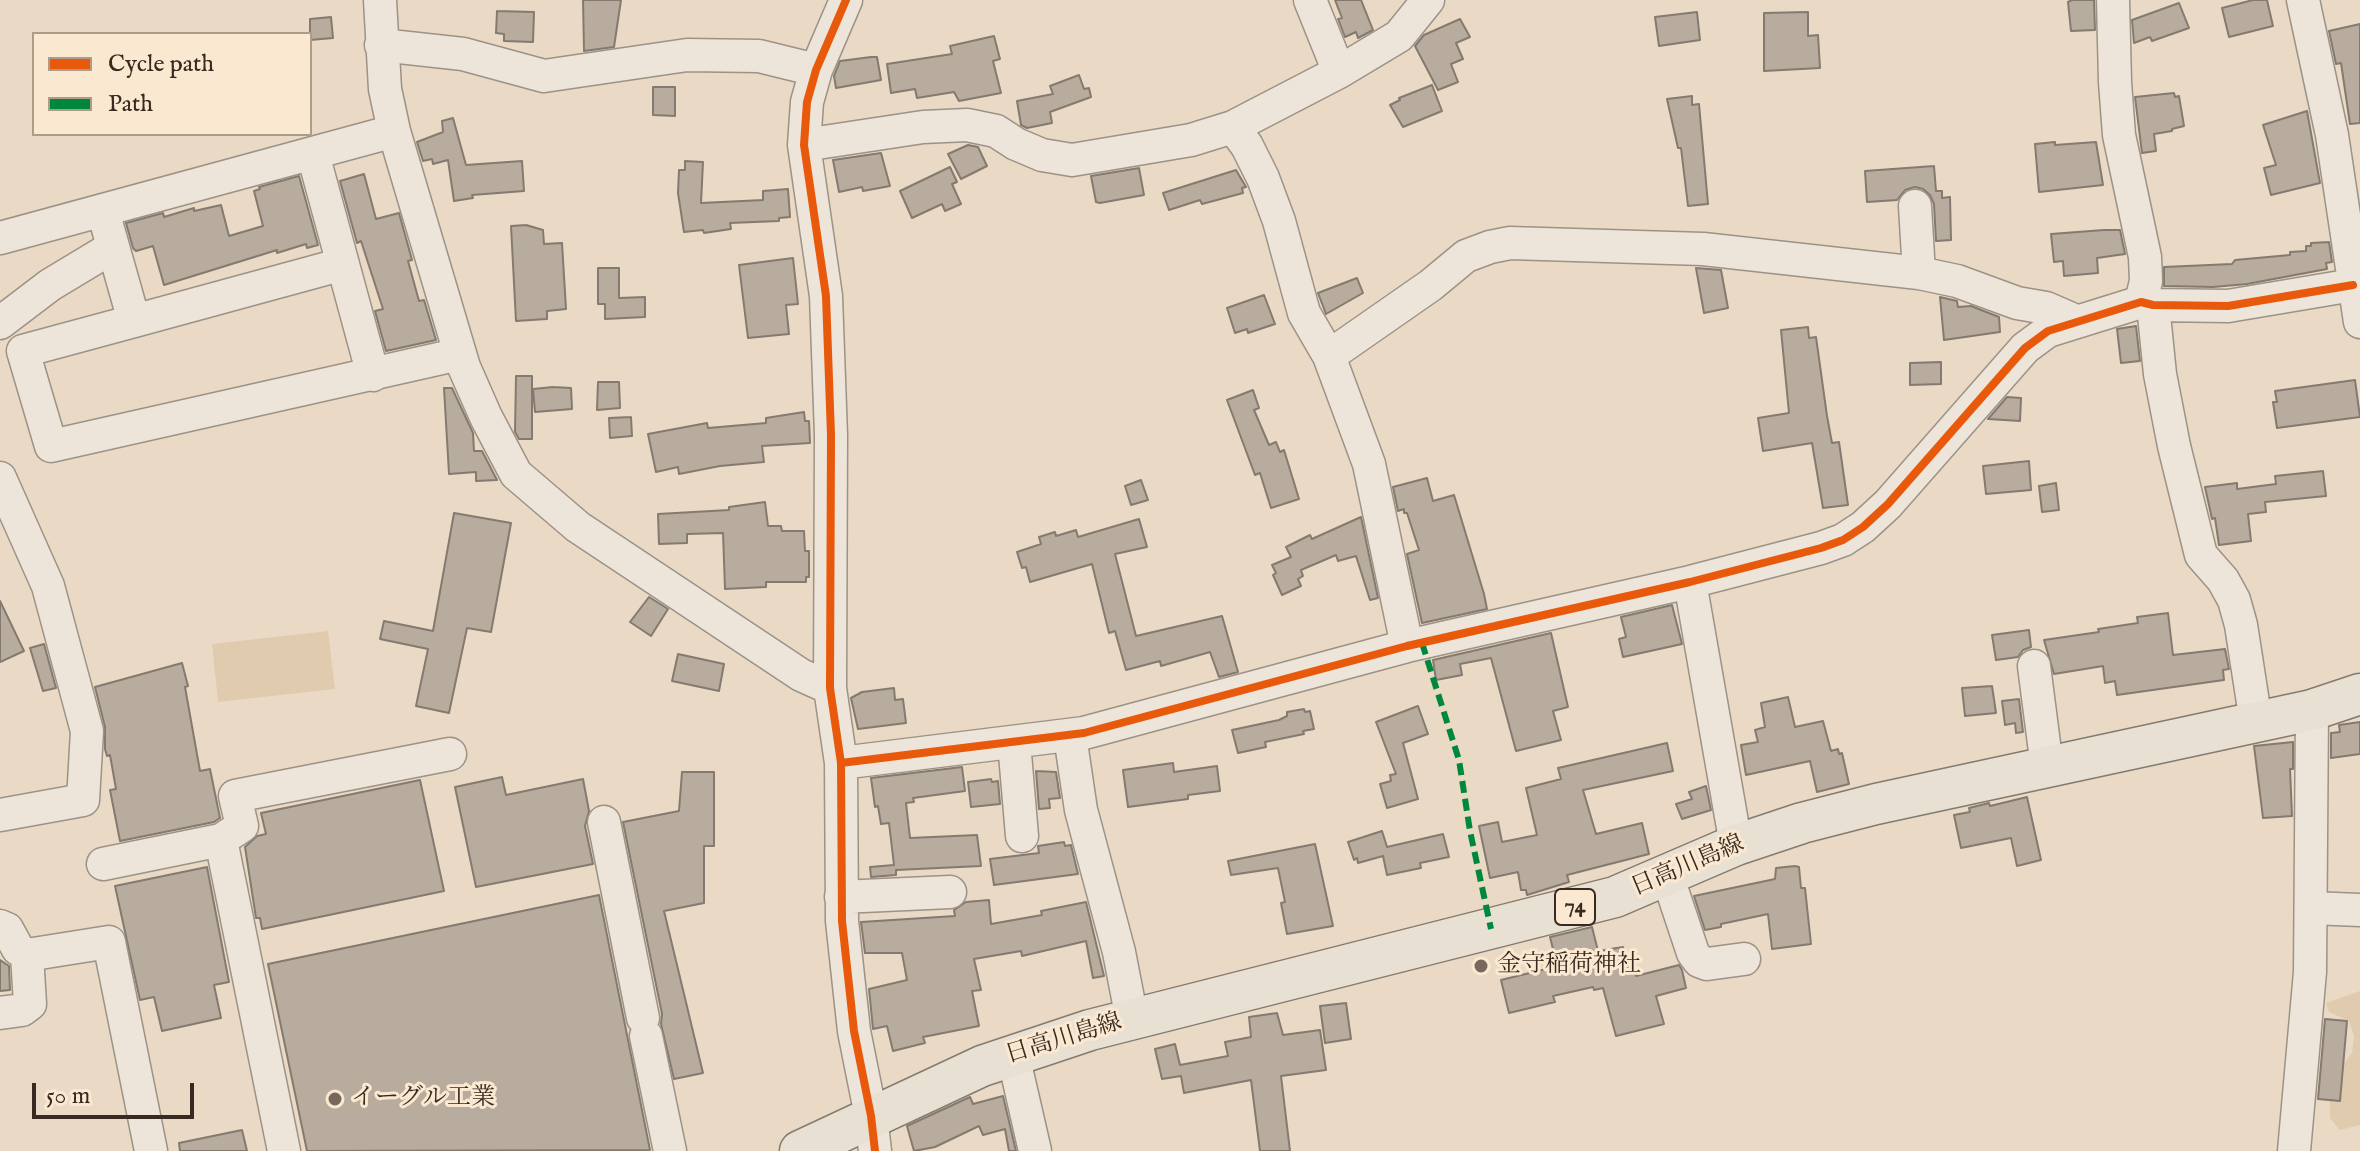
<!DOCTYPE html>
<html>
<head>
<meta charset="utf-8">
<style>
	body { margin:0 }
	#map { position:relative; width:2360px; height:1151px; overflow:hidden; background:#eadac5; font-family:"IM FELL English",serif }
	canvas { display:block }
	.legend { position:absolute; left:32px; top:32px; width:280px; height:104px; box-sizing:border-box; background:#fbe8d0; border:2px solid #ad9c8a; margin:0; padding:10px 14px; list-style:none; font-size:24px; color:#382a21 }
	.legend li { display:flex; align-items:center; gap:16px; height:40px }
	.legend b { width:40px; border:2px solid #ad9c8a }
	.scale { position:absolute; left:32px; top:1083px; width:162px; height:36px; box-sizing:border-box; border:4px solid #382a21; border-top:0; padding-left:10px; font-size:24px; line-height:28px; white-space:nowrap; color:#382a21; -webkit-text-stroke:6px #fbe8d0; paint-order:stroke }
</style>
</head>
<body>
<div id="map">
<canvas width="2360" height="1151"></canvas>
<ul class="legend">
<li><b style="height:10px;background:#e8590c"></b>Cycle path</li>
<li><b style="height:10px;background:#00873e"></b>Path</li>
</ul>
<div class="scale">50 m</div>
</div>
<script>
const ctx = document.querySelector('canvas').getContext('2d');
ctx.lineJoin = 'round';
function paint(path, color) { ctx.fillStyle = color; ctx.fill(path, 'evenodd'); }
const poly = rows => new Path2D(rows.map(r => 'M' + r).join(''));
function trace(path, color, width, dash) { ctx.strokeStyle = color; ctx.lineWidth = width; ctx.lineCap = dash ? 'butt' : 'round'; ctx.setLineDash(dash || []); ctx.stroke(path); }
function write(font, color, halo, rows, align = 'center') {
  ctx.font = font + ' "IM FELL English","Noto Serif JP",serif'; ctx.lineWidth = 6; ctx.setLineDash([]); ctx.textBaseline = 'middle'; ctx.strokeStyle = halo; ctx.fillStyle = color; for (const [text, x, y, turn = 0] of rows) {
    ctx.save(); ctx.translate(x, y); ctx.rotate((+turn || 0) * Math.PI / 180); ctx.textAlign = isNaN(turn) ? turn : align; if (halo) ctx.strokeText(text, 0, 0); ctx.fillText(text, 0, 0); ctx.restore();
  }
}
paint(poly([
	[328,631,335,689,218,702,212,644],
	[2360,991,2360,1125,2340,1130,2330,1118,2330,1101,2340,1084,2342,1066,2352,1053,2354,1036,2349,1021,2329,1012,2326,1003]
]), '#e0cbaf');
const building = poly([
	[583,0,621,0,614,47,584,51,583,0],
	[1335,0,1361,0,1373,30,1358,38,1356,32,1345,37,1338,19,1342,18,1335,0],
	[2072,0,2094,0,2095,30,2071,31,2068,2,2072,0],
	[2253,0,2267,0,2273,26,2229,37,2222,8,2253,0],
	[2179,3,2189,28,2152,41,2150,37,2134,43,2132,20,2179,3],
	[497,11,534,12,533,42,504,41,504,34,496,33,497,11],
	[1697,12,1700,40,1659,46,1655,17,1697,12],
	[1808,12,1808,36,1818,35,1820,68,1764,71,1764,13,1808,12],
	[331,17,333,38,310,40,310,19,331,17],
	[1460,19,1470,37,1456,43,1463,59,1451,64,1458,82,1438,90,1415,46,1424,35,1460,19],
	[2360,24,2360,123,2350,124,2341,63,2336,64,2329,31,2360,24],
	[994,36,1000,59,993,61,1001,93,959,101,954,92,917,98,915,89,891,93,887,64,952,54,950,46,994,36],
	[871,57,877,57,881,80,836,88,834,76,840,61,871,57],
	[1079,75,1084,89,1089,88,1091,97,1050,112,1052,123,1027,128,1021,125,1017,101,1053,94,1050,86,1079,75],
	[1432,85,1442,111,1403,127,1390,105,1400,100,1399,98,1432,85],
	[653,87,675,87,675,116,653,115,653,87],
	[2174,93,2175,97,2179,96,2184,126,2172,129,2172,131,2154,134,2156,151,2142,153,2135,97,2174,93],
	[1692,96,1692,105,1699,104,1708,204,1688,206,1681,148,1678,148,1667,99,1692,96],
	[2307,111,2320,183,2271,195,2264,168,2276,165,2263,125,2307,111],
	[453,118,466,165,522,161,524,191,472,195,473,198,454,201,448,160,433,164,432,159,423,161,417,142,443,132,442,121,453,118],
	[2055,142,2055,145,2096,142,2103,185,2039,192,2035,144,2055,142],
	[968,145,978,147,987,166,961,179,948,154,968,145],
	[881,153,890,186,863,191,862,187,839,192,833,160,881,153],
	[685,161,703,162,701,203,763,200,763,191,788,189,790,217,779,218,779,221,730,223,731,229,704,233,703,230,684,232,678,193,679,170,685,170,685,161],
	[1934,166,1936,191,1942,191,1942,198,1950,197,1951,240,1936,241,1934,204,1930,195,1923,189,1915,187,1905,190,1897,200,1867,202,1865,171,1934,166],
	[950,167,957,182,952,184,961,204,945,211,942,204,912,218,900,191,950,167],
	[1139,168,1144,195,1100,203,1096,202,1091,176,1139,168],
	[1236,170,1246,187,1242,188,1243,193,1202,204,1200,200,1169,210,1163,193,1236,170],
	[364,174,376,219,399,213,412,260,408,261,419,301,424,300,436,340,386,351,375,311,383,309,361,241,357,243,340,181,364,174],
	[299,176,318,245,307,248,306,244,277,253,277,250,164,285,153,246,136,251,133,248,126,223,163,213,164,217,194,208,194,211,221,205,229,236,263,226,254,191,260,189,259,187,299,176],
	[526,225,543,230,544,244,562,243,566,309,547,311,547,319,516,321,511,226,526,225],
	[2104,230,2120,230,2125,254,2097,258,2098,273,2064,276,2063,261,2054,262,2051,234,2104,230],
	[2329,242,2332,262,2326,263,2327,269,2247,284,2213,287,2164,286,2164,267,2232,264,2235,260,2290,255,2290,252,2306,251,2306,246,2311,246,2311,243,2329,242],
	[793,258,798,304,786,305,789,334,748,338,739,265,793,258],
	[598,268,619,268,619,298,645,297,645,317,605,319,605,304,598,304,598,268],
	[1696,268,1721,270,1728,308,1704,313,1696,268],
	[1357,278,1363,293,1326,314,1318,293,1357,278],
	[1264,295,1275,324,1248,333,1247,329,1235,333,1227,308,1264,295],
	[1940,297,1957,301,1958,307,1971,306,1999,317,2000,332,1944,340,1940,297],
	[2136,326,2140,361,2121,363,2117,329,2136,326],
	[1808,327,1809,338,1816,337,1827,416,1832,443,1839,442,1848,505,1823,508,1812,443,1763,451,1758,418,1789,413,1781,330,1808,327],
	[1941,362,1941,384,1910,385,1910,363,1941,362],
	[516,376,532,376,532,439,519,439,515,432,516,376],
	[2355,380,2360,417,2277,428,2273,402,2277,402,2275,391,2355,380],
	[598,382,619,382,620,408,597,410,598,382],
	[553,387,571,388,572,409,535,412,533,389,553,387],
	[444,388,452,388,473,433,474,451,482,451,497,480,476,481,476,472,449,474,444,388],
	[1253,390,1259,408,1254,410,1269,445,1276,442,1280,452,1284,450,1299,499,1271,508,1260,473,1255,475,1227,400,1253,390],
	[2007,397,2021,398,2020,421,1988,419,2007,397],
	[804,412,805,421,809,421,810,443,762,446,764,462,720,466,679,474,678,467,656,472,648,434,707,423,708,428,766,423,766,418,804,412],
	[631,417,632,436,610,438,609,418,631,417],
	[2029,461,2031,490,1986,494,1983,466,2029,461],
	[2323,471,2326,496,2265,502,2266,512,2248,514,2251,541,2219,545,2215,518,2212,519,2205,487,2237,483,2237,489,2276,484,2275,476,2323,471],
	[1427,478,1433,501,1454,495,1484,594,1487,609,1422,623,1407,554,1419,550,1407,513,1404,513,1404,509,1398,511,1393,487,1427,478],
	[1141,480,1148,500,1131,505,1125,486,1141,480],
	[2056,483,2059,510,2042,512,2039,486,2056,483],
	[765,502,768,526,781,526,782,531,804,531,805,551,809,551,809,577,806,577,806,582,766,582,766,587,725,589,723,533,687,534,687,543,659,544,658,514,729,510,729,507,765,502],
	[454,513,511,523,491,632,467,628,449,713,416,706,428,649,380,639,384,621,433,631,454,513],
	[1361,517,1378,598,1370,600,1356,556,1338,561,1336,555,1301,570,1303,576,1298,579,1301,586,1282,595,1273,575,1276,573,1272,565,1291,557,1286,547,1310,535,1312,539,1361,517],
	[1139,519,1147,547,1115,554,1136,636,1222,616,1238,672,1219,677,1210,652,1161,666,1160,661,1126,670,1115,631,1109,633,1092,564,1030,582,1026,567,1022,568,1017,552,1041,544,1039,537,1055,532,1056,536,1076,530,1078,537,1139,519],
	[649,597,668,609,651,636,630,622,649,597],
	[0,601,24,651,0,662,0,601],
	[1672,605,1682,644,1623,657,1619,639,1626,637,1621,617,1672,605],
	[2168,613,2173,655,2225,649,2229,669,2223,670,2224,680,2117,695,2115,681,2105,683,2103,666,2054,674,2044,640,2099,632,2098,629,2138,623,2137,617,2168,613],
	[2029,630,2031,647,2023,650,2018,657,1996,660,1992,635,2029,630],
	[1551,633,1568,707,1553,711,1561,740,1516,751,1491,658,1460,664,1462,675,1436,680,1433,660,1551,633],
	[44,644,56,688,43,691,30,648,44,644],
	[678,654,724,664,719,691,672,681,678,654],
	[182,663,188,686,185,687,200,771,210,769,220,818,214,822,120,841,110,790,116,789,110,755,107,756,105,749,105,727,95,687,182,663],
	[1992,686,1996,713,1965,716,1962,688,1992,686],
	[894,688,895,700,903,699,906,723,858,729,851,698,862,692,894,688],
	[1788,697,1795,727,1823,721,1831,751,1838,749,1839,754,1842,753,1849,784,1817,792,1810,761,1746,775,1741,745,1758,742,1755,730,1765,727,1761,703,1788,697],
	[2019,699,2023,732,2016,733,2015,723,2005,725,2002,701,2019,699],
	[1418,706,1428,734,1403,743,1418,799,1387,808,1380,784,1391,781,1390,775,1396,774,1376,722,1418,706],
	[1304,709,1305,712,1310,711,1314,729,1303,731,1304,734,1265,742,1266,747,1238,753,1232,730,1279,720,1287,716,1287,712,1304,709],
	[2360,722,2360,754,2331,758,2331,733,2340,732,2339,725,2360,722],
	[2293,742,2293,769,2290,769,2292,816,2263,818,2254,746,2293,742],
	[1667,743,1673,771,1583,790,1596,834,1642,823,1649,854,1567,875,1569,882,1527,895,1526,890,1521,890,1518,872,1490,878,1479,826,1498,822,1502,842,1537,835,1526,788,1561,779,1558,768,1667,743],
	[1173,763,1174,772,1217,766,1220,791,1188,795,1188,799,1128,807,1123,770,1173,763],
	[962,767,965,791,913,798,914,802,906,803,910,838,977,835,981,866,896,870,896,875,871,877,870,867,894,865,889,823,881,824,878,806,875,807,871,778,962,767],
	[1036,771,1056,772,1060,798,1049,799,1050,808,1039,809,1036,771],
	[682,772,714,772,714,846,704,846,704,903,664,911,703,1073,674,1079,661,1024,662,1014,623,822,679,811,682,772],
	[502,777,506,795,583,779,589,811,585,826,593,864,476,887,455,787,502,777],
	[991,779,992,782,998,781,1000,804,971,807,968,782,991,779],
	[420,780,444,891,262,929,260,918,256,918,245,847,257,836,266,834,261,813,420,780],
	[1706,786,1711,810,1682,819,1676,804,1692,799,1689,792,1706,786],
	[2027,797,2041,860,2017,866,2011,838,1961,848,1954,815,1970,812,1969,808,1989,803,1990,806,2027,797],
	[1382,831,1387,847,1443,834,1449,857,1420,863,1421,868,1387,875,1383,856,1358,863,1357,858,1354,860,1348,842,1382,831],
	[1064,842,1065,846,1071,845,1078,874,994,885,990,859,1039,853,1038,846,1064,842],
	[1315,844,1333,926,1287,934,1281,903,1285,902,1278,868,1231,875,1228,861,1315,844],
	[1795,866,1799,867,1801,888,1805,888,1811,944,1772,949,1768,914,1721,924,1721,927,1705,930,1694,896,1775,879,1776,868,1795,866],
	[207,867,229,982,214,985,221,1018,162,1031,154,997,140,1000,115,886,207,867],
	[599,895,650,1150,307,1151,268,964,599,895],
	[989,900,991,924,1042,915,1041,911,1086,902,1104,976,1093,978,1086,941,1022,956,1021,951,974,959,981,990,972,991,979,1026,923,1037,925,1043,893,1051,887,1026,873,1029,869,989,907,980,902,953,865,953,861,922,955,916,954,910,966,902,989,900],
	[1592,927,1598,951,1623,947,1625,956,1630,955,1636,976,1679,965,1682,970,1686,988,1656,996,1664,1024,1616,1036,1603,988,1594,990,1593,987,1553,996,1555,1002,1509,1013,1501,980,1550,968,1549,963,1556,961,1550,937,1592,927],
	[0,960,9,966,10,990,0,991,0,960],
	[1346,1003,1351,1039,1325,1043,1320,1006,1346,1003],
	[1277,1013,1283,1035,1320,1030,1326,1070,1281,1076,1290,1151,1260,1151,1251,1080,1184,1093,1181,1076,1162,1079,1155,1049,1175,1044,1180,1065,1228,1056,1225,1042,1251,1037,1249,1017,1277,1013],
	[2325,1019,2347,1021,2340,1101,2318,1099,2325,1019],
	[1003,1096,1016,1151,1009,1151,1005,1129,983,1135,979,1126,935,1147,914,1151,907,1126,970,1097,973,1104,1003,1096],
	[242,1130,247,1151,180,1151,179,1143,242,1130]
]);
paint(building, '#b7ac9d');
trace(building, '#847a6f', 2);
const minor = poly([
	[380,0,385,89,394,131,464,367,486,417,516,474,578,527,801,675,830,688],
	[846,0,816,70,807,102,804,145,826,296,831,435,830,688,841,763,842,921,854,1031,871,1116,875,1151],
	[1310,0,1339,72],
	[2113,0,2115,82,2119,135,2145,257,2146,281,2141,302],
	[2303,0,2332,135,2360,322],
	[381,45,463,54,544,76,687,55,759,56,816,70],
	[1233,127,1247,146,1263,178,1279,221,1304,313,1329,356,1369,464,1407,646],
	[804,145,923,127,967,125,996,131,1016,144,1042,155,1072,160,1191,140,1233,127,1339,72,1399,36,1428,0],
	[313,154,373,375],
	[1915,206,1919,273],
	[103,211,134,321,343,264],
	[0,238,394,131],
	[2153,305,2160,374,2174,446,2201,555,2223,580,2234,600,2241,625,2256,722],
	[134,321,23,351,51,446,460,354],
	[0,323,50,285,113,247],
	[1329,356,1431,285,1466,256,1490,247,1510,243,1703,249,1919,273,1957,281,2017,303,2046,308,2076,321],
	[0,478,48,586,87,731,83,800,0,815],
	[1690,582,1736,845],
	[2034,666,2047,767],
	[1070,736,1081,810,1119,952,1132,1019],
	[1014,742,1022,836],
	[841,763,1084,733,1407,646,1690,582,1821,548,1843,540,1863,527,1888,504,2025,348,2048,331,2141,302,2153,305,2228,306,2353,285],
	[604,822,643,1018],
	[221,840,284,1151],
	[103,864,221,840,242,826,235,796,450,754],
	[1667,875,1693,953,1699,961,1707,964,1744,959],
	[841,897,950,892],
	[2312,908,2360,910],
	[0,926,7,929,18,949,27,955,109,942,151,1151],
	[0,1013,22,1010,30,1004,27,955],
	[646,1036,670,1151],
	[1013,1055,1035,1151],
	[2294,1151,2310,972,2312,710]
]);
const major = poly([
	[800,1151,982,1066,1090,1030,1615,897,1736,845,1802,823,1876,804,2312,710,2360,694]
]);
trace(minor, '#9c9285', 35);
trace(major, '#847a6f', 43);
trace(minor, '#ede4da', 32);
trace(major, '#e9e0d4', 40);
trace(poly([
	[1422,643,1459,760,1470,831,1491,929]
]), '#00873e', 6, [12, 6]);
trace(poly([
	[846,0,816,70,807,102,804,145,826,296,831,435,830,688,841,763,842,921,854,1031,871,1116,875,1151],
	[841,763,1084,733,1407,646,1690,582,1821,548,1843,540,1863,527,1888,504,2025,348,2048,331,2141,302,2153,305,2228,306,2353,285]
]), '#e8590c', 8);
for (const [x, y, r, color] of [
	[1481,966,8,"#76685a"],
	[335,1099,8,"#76685a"]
]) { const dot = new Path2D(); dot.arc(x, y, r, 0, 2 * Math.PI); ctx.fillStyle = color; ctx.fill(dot); trace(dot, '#fbe8d0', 3); }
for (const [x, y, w] of [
	[1575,907,40]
]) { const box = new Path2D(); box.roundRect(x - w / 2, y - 18, w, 36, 6); ctx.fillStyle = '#fbe8d0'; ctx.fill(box); trace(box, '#382a21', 2); }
write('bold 22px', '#382a21', null, [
	["74",1575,907]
]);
write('24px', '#382a21', '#fbe8d0', [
	["日高川島線",1688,867,-23],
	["日高川島線",1064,1040,-17]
]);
write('24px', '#382a21', '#fbe8d0', [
	["金守稲荷神社",1497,966],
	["イーグル工業",351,1099]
], 'left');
</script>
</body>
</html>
